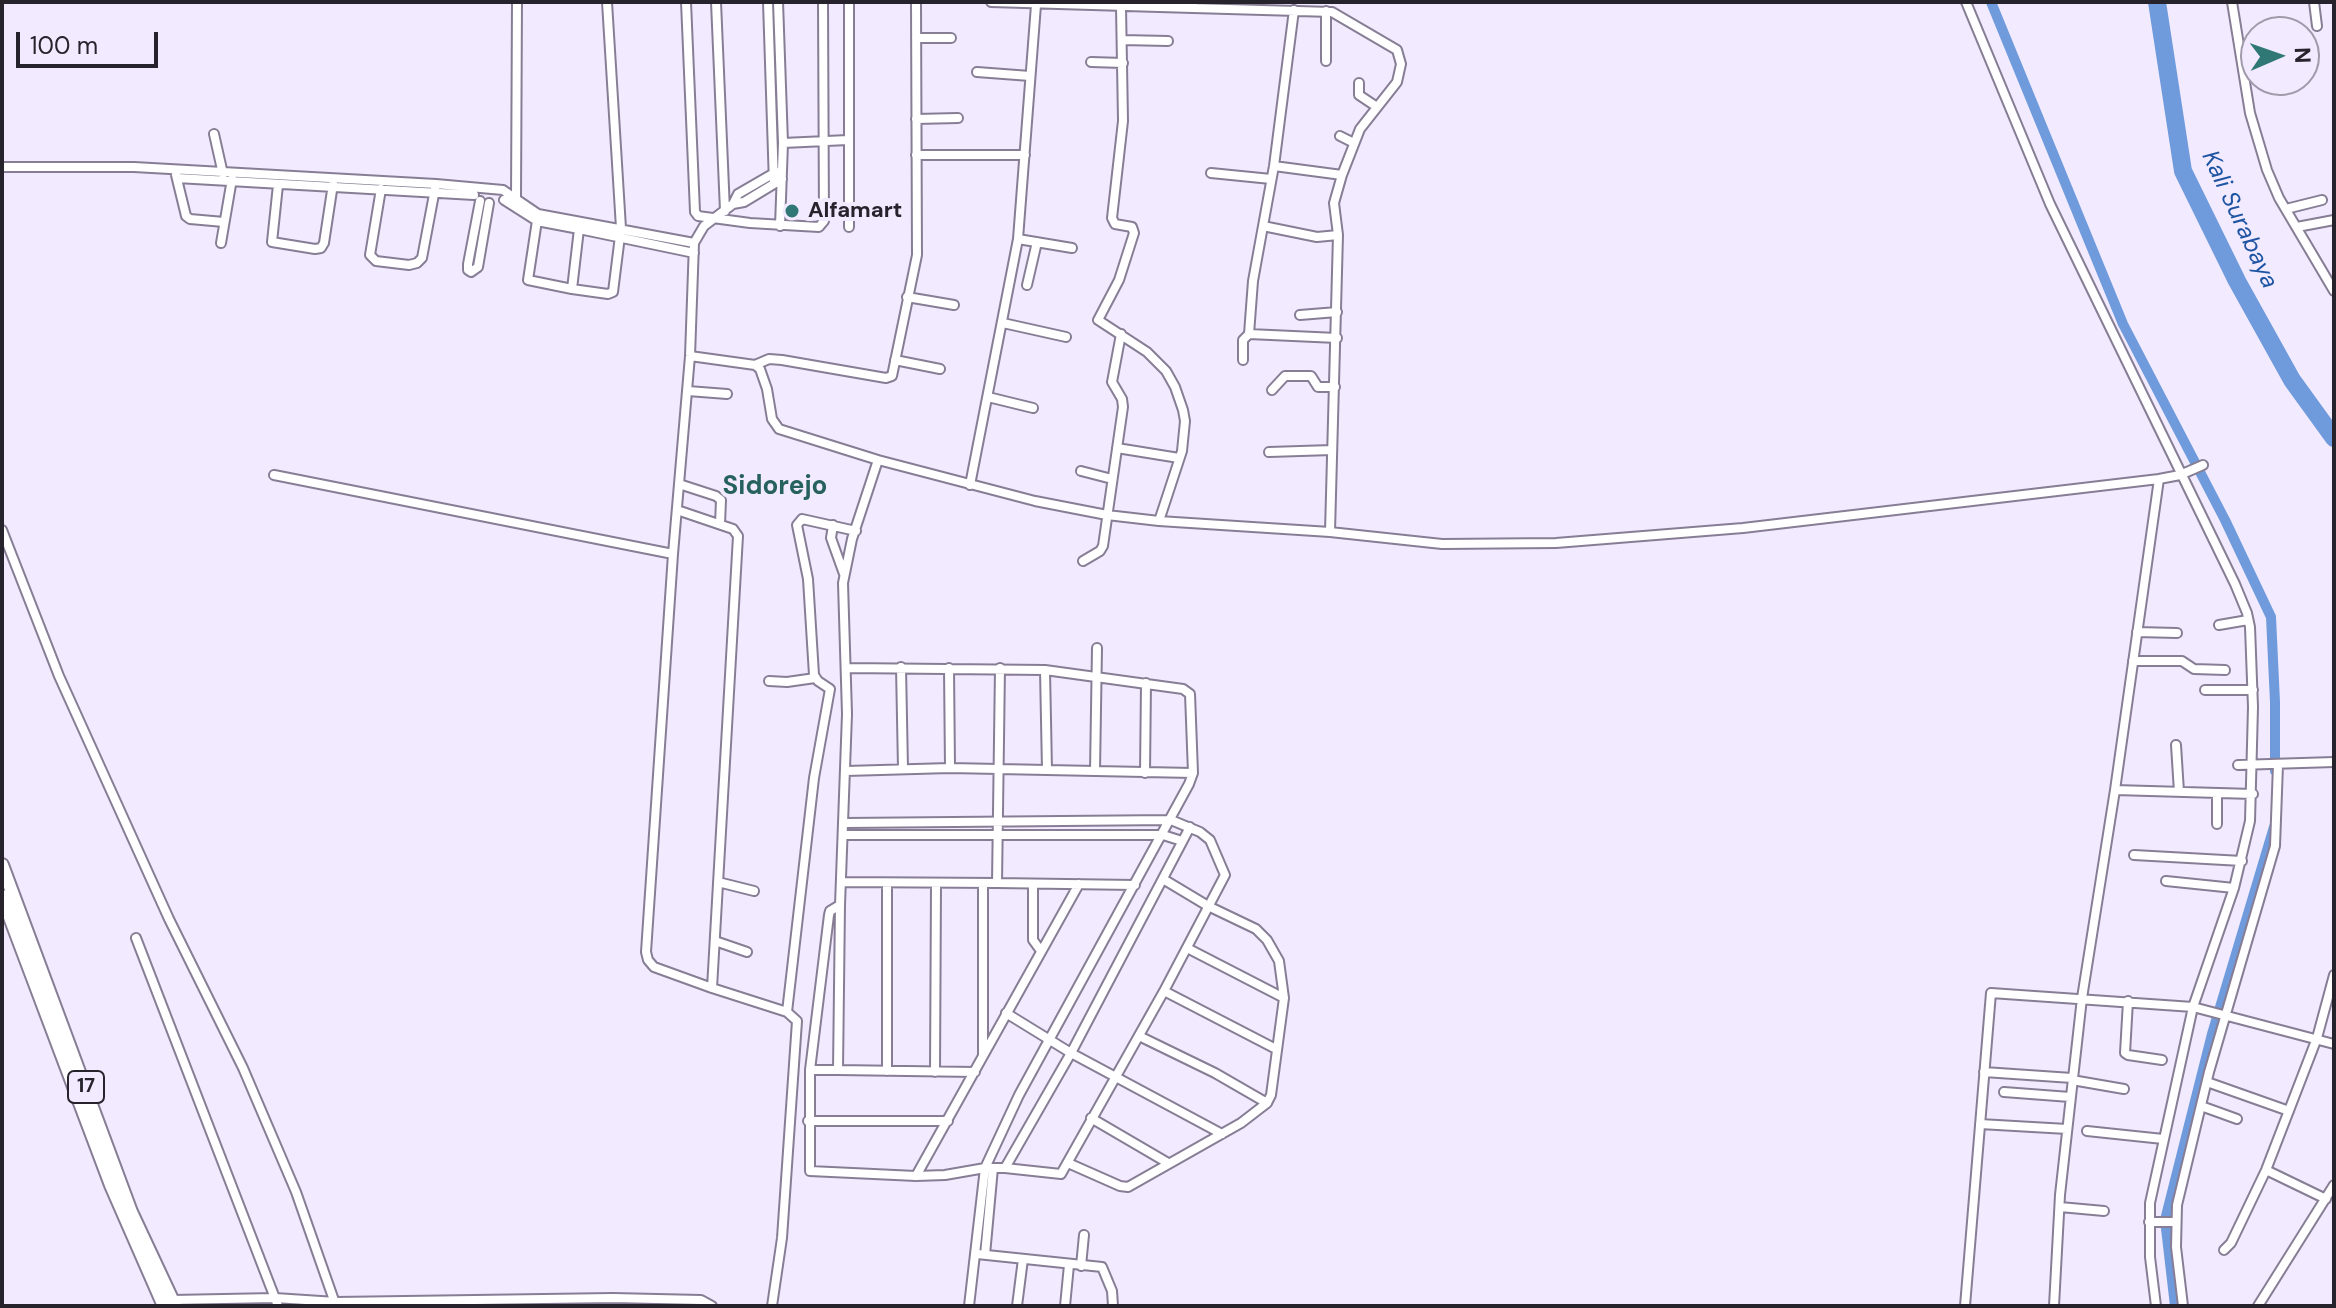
<!DOCTYPE html>
<html>
<head>
<meta charset="utf-8">
<style>
	body { margin:0 }
	#map { position:relative; width:2336px; height:1308px; overflow:hidden; background:#f2eaff; font-family:"DM Sans",sans-serif }
	canvas { display:block }
	.frame { position:absolute; inset:0; border:4px solid #26232c; pointer-events:none }
	.north { position:absolute; left:2240px; top:16px; width:80px; height:80px; box-sizing:border-box; background:#f2eaff; border:2px solid #a09aab; border-radius:50%; rotate:88deg; font-size:22px; font-weight:700; line-height:32px; text-align:center; color:#26232c }
	.north::after { content:''; display:block; margin:auto; width:28px; height:36px; background:#307875; clip-path:polygon(50% 0,100% 100%,50% 72%,0 100%) }
	.scale { position:absolute; left:16px; top:32px; width:142px; height:36px; box-sizing:border-box; border:4px solid #26232c; border-top:0; padding-left:10px; font-size:24px; line-height:28px; white-space:nowrap; color:#26232c; -webkit-text-stroke:6px #f2eaff; paint-order:stroke }
</style>
</head>
<body>
<div id="map">
<canvas width="2336" height="1308"></canvas>
<div class="frame"></div>
<div class="north">N</div>
<div class="scale">100 m</div>
</div>
<script>
const ctx = document.querySelector('canvas').getContext('2d');
ctx.lineJoin = 'round';
const poly = rows => new Path2D(rows.map(r => 'M' + r).join(''));
function trace(path, color, width, dash) { ctx.strokeStyle = color; ctx.lineWidth = width; ctx.lineCap = dash ? 'butt' : 'round'; ctx.setLineDash(dash || []); ctx.stroke(path); }
function write(font, color, halo, rows, align = 'center') {
  ctx.font = font + ' "DM Sans",sans-serif'; ctx.lineWidth = 8; ctx.setLineDash([]); ctx.textBaseline = 'middle'; ctx.strokeStyle = halo; ctx.fillStyle = color; for (const [text, x, y, turn = 0] of rows) {
    ctx.save(); ctx.translate(x, y); ctx.rotate((+turn || 0) * Math.PI / 180); ctx.textAlign = isNaN(turn) ? turn : align; if (halo) ctx.strokeText(text, 0, 0); ctx.fillText(text, 0, 0); ctx.restore();
  }
}
trace(poly([
	[1991,2,2123,324,2225,520,2271,617,2275,702,2275,771],
	[2175,1306,2165,1220,2212,1034,2274,827]
]), '#6f9bdc', 10);
trace(poly([
	[2157,2,2183,171,2237,281,2292,380,2334,438]
]), '#6f9bdc', 18);
const minor = poly([
	[686,2,695,212,698,216,750,223,819,227,824,221,823,2],
	[716,2,725,211],
	[768,2,774,184],
	[778,2,783,143,780,226],
	[991,2,1193,8,1193,2],
	[1966,2,2050,204,2235,584,2247,613,2250,627,2253,707,2250,821,2234,888,2193,1007,2150,1203,2150,1257,2156,1306],
	[2232,2,2250,113,2267,170,2279,198,2334,291],
	[2314,2,2317,26],
	[1121,7,1123,121,1112,218,1115,224,1132,227,1134,233,1119,280,1098,320,1147,352,1166,371,1175,387,1183,410,1185,421,1182,451,1159,521],
	[1193,8,1332,12,1397,50,1401,64,1397,82,1360,129,1342,175],
	[1294,10,1274,166,1263,226,1317,237,1338,235,1330,532],
	[1326,11,1326,61],
	[916,38,951,38],
	[1122,40,1168,41],
	[1091,62,1123,63],
	[977,72,1030,76],
	[1359,83,1359,95,1377,107],
	[916,119,958,118],
	[214,134,223,174],
	[1340,136,1354,143],
	[783,143,848,140],
	[916,155,1025,155],
	[1274,166,1342,175,1334,203,1338,235],
	[2,167,134,167,436,184,503,190,516,199,517,2],
	[1211,173,1271,179],
	[176,175,186,216,190,219,224,222],
	[177,178,474,195],
	[278,185,272,242,315,249,321,248,324,243,333,184],
	[381,189,370,255,376,261,409,265,417,263,422,258,435,189],
	[516,199,538,214,694,243],
	[504,200,537,221,579,229],
	[480,201,468,264,468,270,471,272,478,267,489,203],
	[733,204,738,194,776,172],
	[2286,209,2322,200],
	[538,214,528,280,572,289,608,294,613,292,621,228,607,2],
	[849,227,849,2],
	[2297,227,2334,220],
	[1018,239,1072,248],
	[221,243,232,179],
	[1027,285,1037,242],
	[572,289,579,229,694,253],
	[907,297,954,305],
	[1300,315,1337,312],
	[1003,323,1066,337],
	[1249,334,1337,338],
	[690,356,755,365,760,369,767,389,772,419,779,429,878,460,1035,501,1107,515,1159,521,1330,532,1442,544,1556,543,1743,528,2159,479,2180,475,2203,465],
	[895,360,940,369],
	[1243,360,1243,340,1249,334,1253,281,1263,226],
	[755,365,769,359,782,360,886,378,892,376,917,255,916,2],
	[1272,390,1285,376,1311,376,1318,387,1335,387],
	[688,391,727,394],
	[988,397,1033,408],
	[1117,448,1179,458],
	[1269,452,1332,450],
	[878,460,852,539,843,583,847,714,840,905,838,1070,975,1072],
	[1081,471,1112,479],
	[274,475,673,554],
	[679,484,716,496,721,500,720,524],
	[970,485,1018,239,1036,5],
	[677,510,733,529,738,536,712,988],
	[833,525,831,538,844,574],
	[2,530,59,676,169,919,243,1068,296,1192,336,1306],
	[1083,561,1100,551,1103,546,1123,407,1122,399,1112,382,1121,334],
	[2219,625,2248,620],
	[2137,632,2177,633],
	[2133,661,2182,661,2194,669,2225,670],
	[901,667,903,769],
	[847,668,1045,670,1183,689,1190,694,1193,773,1189,784,1019,1095,985,1168,969,1306],
	[949,668,950,768],
	[1000,668,997,883,1135,885],
	[1045,670,1047,770],
	[769,681,787,682,815,678],
	[2205,690,2253,690],
	[2176,745,2179,792],
	[2238,765,2334,762],
	[846,771,950,768,1193,773],
	[1095,771,1097,648],
	[1145,773,1146,683],
	[2115,790,2253,794],
	[2217,793,2217,824],
	[845,823,1171,820,1200,832,1210,840,1225,875,1164,991,1061,1174,1005,1168,1071,1053,1006,1013],
	[1190,827,1071,1053,1222,1134],
	[843,835,1163,835,1182,841],
	[2134,855,2242,861],
	[2166,881,2234,888],
	[718,882,754,891],
	[841,882,997,883],
	[887,883,887,1071],
	[983,884,983,1055],
	[1033,884,1033,940,1041,951],
	[840,905,830,911,829,915,810,1070,810,1171,916,1176,945,1175,985,1168,1005,1168],
	[136,938,278,1306],
	[715,941,747,952],
	[1187,948,1284,998],
	[1164,991,1276,1049],
	[2128,1001,2125,1053,2128,1055,2162,1060],
	[787,1012,814,778,830,689,818,681,814,675,808,579,797,525,802,519,856,531],
	[1139,1036,1215,1073,1267,1103,1271,1095,1284,998,1279,961,1267,940,1256,929,1208,906,1163,879],
	[810,1070,838,1070],
	[935,1072,936,884],
	[1984,1072,2072,1078],
	[2072,1080,2124,1089],
	[2207,1082,2289,1111],
	[2004,1092,2070,1097],
	[2201,1106,2237,1119],
	[1091,1118,1168,1163],
	[808,1121,948,1121],
	[1980,1124,2067,1129],
	[2087,1131,2163,1139],
	[1068,1163,1120,1186,1128,1187,1241,1123,1267,1103],
	[2266,1170,2326,1199],
	[916,1176,1079,884],
	[2060,1207,2104,1211],
	[2149,1222,2176,1222],
	[2224,1250,2231,1243,2266,1170,2317,1038,2334,975],
	[977,1254,1102,1267,1112,1291,1113,1306],
	[985,1255,993,1168],
	[1081,1266,1084,1235],
	[172,1300,275,1298,336,1302,613,1298,701,1300,712,1306],
	[772,1306,782,1238,797,1021,787,1012,712,988,654,967,648,960,646,952,673,554,690,356,694,243,704,226,733,204,744,202,782,179],
	[1017,1306,1023,1259],
	[1065,1306,1069,1265],
	[1965,1306,1991,993,2193,1007,2334,1044],
	[2054,1306,2060,1195,2082,998,2115,790,2159,479],
	[2183,1306,2176,1247,2177,1205,2209,1072,2275,846,2278,765],
	[2258,1306,2334,1185]
]);
const trunk = poly([
	[2,865,131,1212,175,1306],
	[2,896,111,1185,164,1306]
]);
trace(minor, '#877e95', 12);
trace(trunk, '#877e95', 16);
trace(minor, '#fff', 8);
trace(trunk, '#fff', 12);
for (const [x, y, r, color] of [
	[792,211,8,"#307875"]
]) { const dot = new Path2D(); dot.arc(x, y, r, 0, 2 * Math.PI); ctx.fillStyle = color; ctx.fill(dot); trace(dot, '#f2eaff', 3); }
for (const [x, y, w] of [
	[86,1087,36]
]) { const box = new Path2D(); box.roundRect(x - w / 2, y - 16, w, 32, 6); ctx.fillStyle = '#f2eaff'; ctx.fill(box); trace(box, '#26232c', 2); }
write('bold 20px', '#26232c', null, [
	["17",86,1087]
]);
write('bold 22px', '#26232c', '#f2eaff', [
	["Alfamart",808,211]
], 'left');
write('italic 24px', '#1e54a2', '#f2eaff', [
	["Kali Surabaya",2239,220,65]
]);
write('bold 26px', '#27615e', '#f2eaff', [
	["Sidorejo",775,487]
]);
</script>
</body>
</html>
